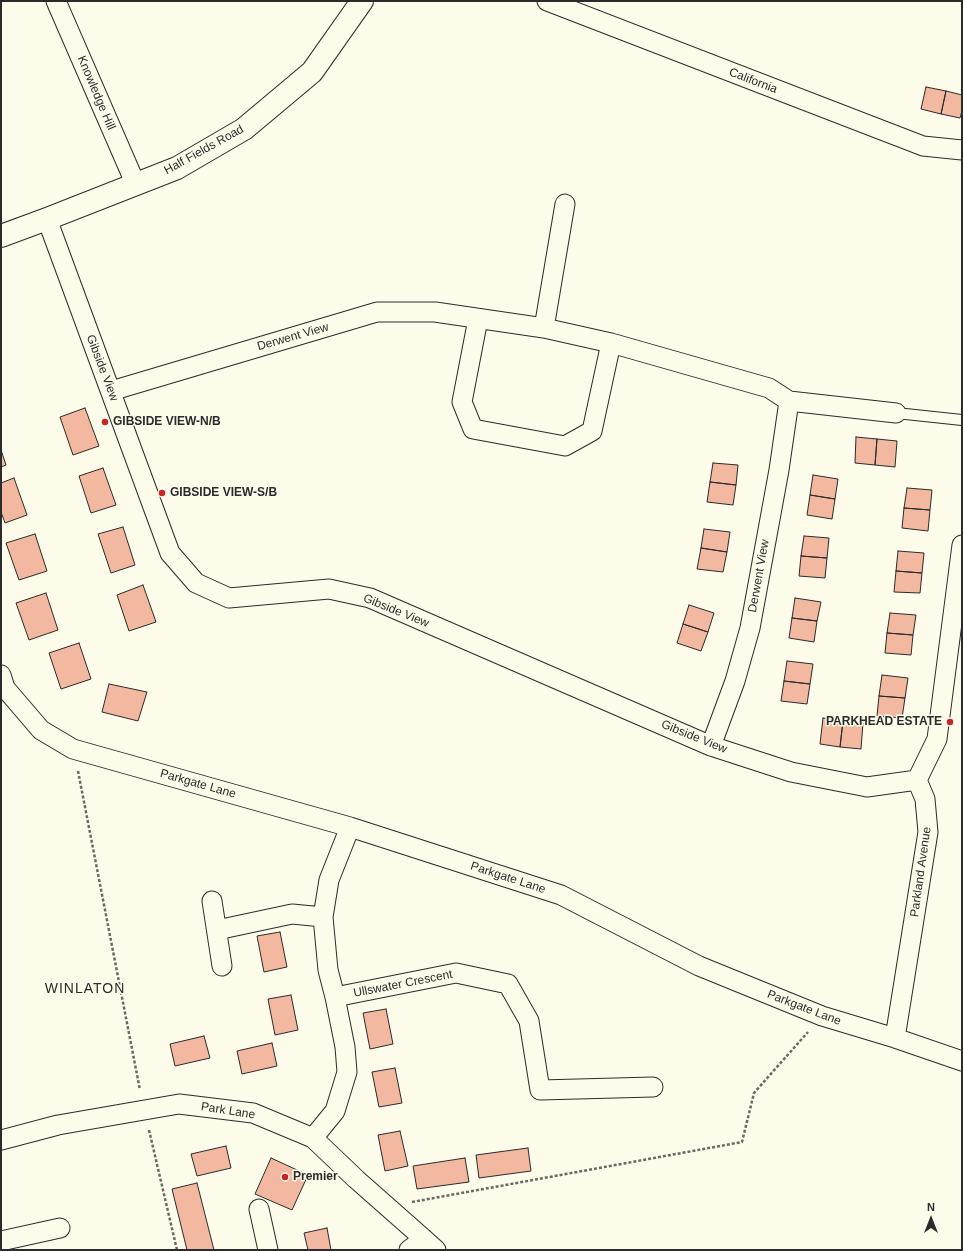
<!DOCTYPE html>
<html>
<head>
<meta charset="utf-8">
<style>
	body { margin:0 }
	#map { position:relative; width:963px; height:1251px; overflow:hidden; background:#fdfbea; font-family:Helvetica,sans-serif }
	canvas { display:block }
	.frame { position:absolute; inset:0; border:2px solid #2b2b2b; pointer-events:none }
	.north { position:absolute; left:911px; top:1199px; width:40px; height:40px; -webkit-text-stroke:3px #fdfbea; paint-order:stroke; rotate:0deg; font-size:11px; font-weight:700; line-height:16px; text-align:center; color:#2b2b2b }
	.north::after { content:''; display:block; margin:auto; width:14px; height:18px; background:#2b2b2b; clip-path:polygon(50% 0,100% 100%,50% 72%,0 100%) }
</style>
</head>
<body>
<div id="map">
<canvas width="963" height="1251"></canvas>
<div class="frame"></div>
<div class="north">N</div>
</div>
<script>
const ctx = document.querySelector('canvas').getContext('2d');
ctx.lineJoin = 'round';
function paint(path, color) { ctx.fillStyle = color; ctx.fill(path, 'evenodd'); }
const poly = rows => new Path2D(rows.map(r => 'M' + r).join(''));
function trace(path, color, width, dash) { ctx.strokeStyle = color; ctx.lineWidth = width; ctx.lineCap = dash ? 'butt' : 'round'; ctx.setLineDash(dash || []); ctx.stroke(path); }
function write(font, color, halo, rows, align = 'center') {
  ctx.font = font + ' Helvetica,sans-serif'; ctx.lineWidth = 3; ctx.setLineDash([]); ctx.textBaseline = 'middle'; ctx.strokeStyle = halo; ctx.fillStyle = color; for (const [text, x, y, turn = 0] of rows) {
    ctx.save(); ctx.translate(x, y); ctx.rotate((+turn || 0) * Math.PI / 180); ctx.textAlign = isNaN(turn) ? turn : align; if (halo) ctx.strokeText(text, 0, 0); ctx.fillText(text, 0, 0); ctx.restore();
  }
}
const building = poly([
	[926,87,946,91,941,114,921,109,926,87],
	[946,91,962,95,962,111,960,118,941,114,946,91],
	[85,408,99,446,73,455,60,417,85,408],
	[856,437,877,439,875,465,855,463,856,437],
	[877,439,897,441,895,467,875,465,877,439],
	[1,450,6,465,1,467,1,450],
	[713,463,738,465,736,485,710,482,713,463],
	[103,468,116,505,91,513,79,476,103,468],
	[813,475,838,479,835,499,810,495,813,475],
	[14,478,27,515,5,523,1,512,1,483,14,478],
	[710,482,736,485,733,505,707,502,710,482],
	[907,488,932,490,930,510,904,508,907,488],
	[810,495,835,499,832,519,807,515,810,495],
	[904,508,930,510,928,531,902,528,904,508],
	[123,527,135,565,111,573,98,534,123,527],
	[704,529,730,532,727,552,701,548,704,529],
	[35,534,47,571,19,580,6,543,35,534],
	[804,536,829,538,827,558,801,556,804,536],
	[701,548,727,552,723,572,697,569,701,548],
	[898,551,924,553,922,573,896,571,898,551],
	[801,556,827,558,825,578,799,576,801,556],
	[896,571,922,573,920,593,894,592,896,571],
	[143,585,156,622,129,631,117,595,143,585],
	[46,593,58,630,29,640,16,603,46,593],
	[795,598,821,602,817,621,792,618,795,598],
	[689,605,714,613,708,632,683,624,689,605],
	[890,613,916,615,913,635,887,633,890,613],
	[792,618,817,621,814,642,789,638,792,618],
	[683,624,708,632,701,651,677,643,683,624],
	[887,633,913,635,911,655,885,653,887,633],
	[79,643,91,679,61,689,49,653,79,643],
	[787,661,813,664,810,684,784,681,787,661],
	[882,675,908,678,905,698,879,696,882,675],
	[784,681,810,684,807,704,781,701,784,681],
	[109,684,147,692,138,721,102,712,109,684],
	[879,696,905,698,902,718,877,716,879,696],
	[823,718,843,721,840,747,820,744,823,718],
	[843,721,863,723,861,749,840,747,843,721],
	[280,932,287,967,264,972,257,936,280,932],
	[291,995,298,1030,275,1035,268,999,291,995],
	[386,1009,393,1044,370,1049,363,1013,386,1009],
	[204,1036,210,1058,175,1066,170,1044,204,1036],
	[272,1043,277,1066,242,1074,237,1051,272,1043],
	[395,1068,402,1103,379,1107,372,1072,395,1068],
	[400,1131,408,1166,385,1171,378,1135,400,1131],
	[226,1146,231,1168,197,1176,191,1154,226,1146],
	[528,1148,531,1171,479,1178,476,1155,528,1148],
	[271,1158,308,1175,292,1210,255,1194,271,1158],
	[465,1158,469,1182,417,1189,413,1166,465,1158],
	[197,1183,214,1250,187,1250,172,1189,197,1183],
	[327,1228,331,1250,308,1250,304,1233,327,1228]
]);
paint(building, '#f2b8a0');
trace(building, '#2b2b2b', 1);
const lane = poly([
	[896,413,962,420]
]);
const street = poly([
	[56,1,136,185],
	[547,1,923,146,962,150],
	[47,219,170,553,196,583,229,598,329,589,370,598,711,746,791,772,867,787,917,780],
	[478,319,462,402,473,429,565,446,592,431,611,343],
	[544,328,565,204],
	[111,391,377,312,435,312,544,328,611,343,769,388,789,401,779,470,750,628,735,681,711,746],
	[789,401,896,413],
	[1,675,5,688,41,730,73,749,350,827,561,895,699,966,822,1016,895,1038,962,1061],
	[212,901,222,966],
	[217,930,292,914,323,917],
	[335,997,456,973,508,984,529,1021,540,1090,653,1087],
	[895,1038,928,832,925,799,917,780,937,739,962,545],
	[313,1138,335,1111,347,1072,345,1047,335,997,328,970,323,917,329,880,350,827],
	[1,1140,58,1125,179,1104,253,1113,313,1138,356,1179,424,1239,436,1250],
	[259,1209,268,1250],
	[1,1241,60,1228],
	[409,1250,424,1239]
]);
const secondary = poly([
	[1,236,47,219,177,168,244,129,312,72,362,1]
]);
trace(lane, '#2b2b2b', 12);
trace(street, '#2b2b2b', 21);
trace(secondary, '#2b2b2b', 24);
trace(poly([
	[78,771,140,1090],
	[149,1130,177,1250],
	[412,1202,742,1142,754,1093,808,1032]
]), '#6a6964', 2.5, [3, 2]);
trace(lane, '#fdfbea', 10);
trace(street, '#fdfbea', 19);
trace(secondary, '#fdfbea', 22);
for (const [x, y, r, color] of [
	[105,422,4,"#c62828"],
	[162,493,4,"#c62828"],
	[950,722,4,"#c62828"],
	[285,1177,4,"#c62828"]
]) { const dot = new Path2D(); dot.arc(x, y, r, 0, 2 * Math.PI); ctx.fillStyle = color; ctx.fill(dot); trace(dot, '#fdfbea', 1.5); }
write('12px', '#2b2b2b', '#fdfbea', [
	["California",753,81,21],
	["Knowledge Hill",96,93,67],
	["Half Fields Road",204,150,-29],
	["Derwent View",293,337,-16],
	["Gibside View",102,368,69],
	["Derwent View",759,576,-80],
	["Gibside View",396,611,22],
	["Gibside View",694,737,22],
	["Parkgate Lane",198,784,16],
	["Parkland Avenue",921,872,-82],
	["Parkgate Lane",508,878,18],
	["Ullswater Crescent",403,984,-11],
	["Parkgate Lane",804,1008,21],
	["Park Lane",228,1111,9]
]);
write('bold 12px', '#2b2b2b', '#fdfbea', [
	["GIBSIDE VIEW-N/B",113,422],
	["GIBSIDE VIEW-S/B",170,493],
	["PARKHEAD ESTATE",942,722,"right"],
	["Premier",293,1177]
], 'left');
ctx.letterSpacing = '1px';
write('14px', '#2b2b2b', '#fdfbea', [
	["WINLATON",85,989]
]);
ctx.letterSpacing = '0px';
</script>
</body>
</html>
